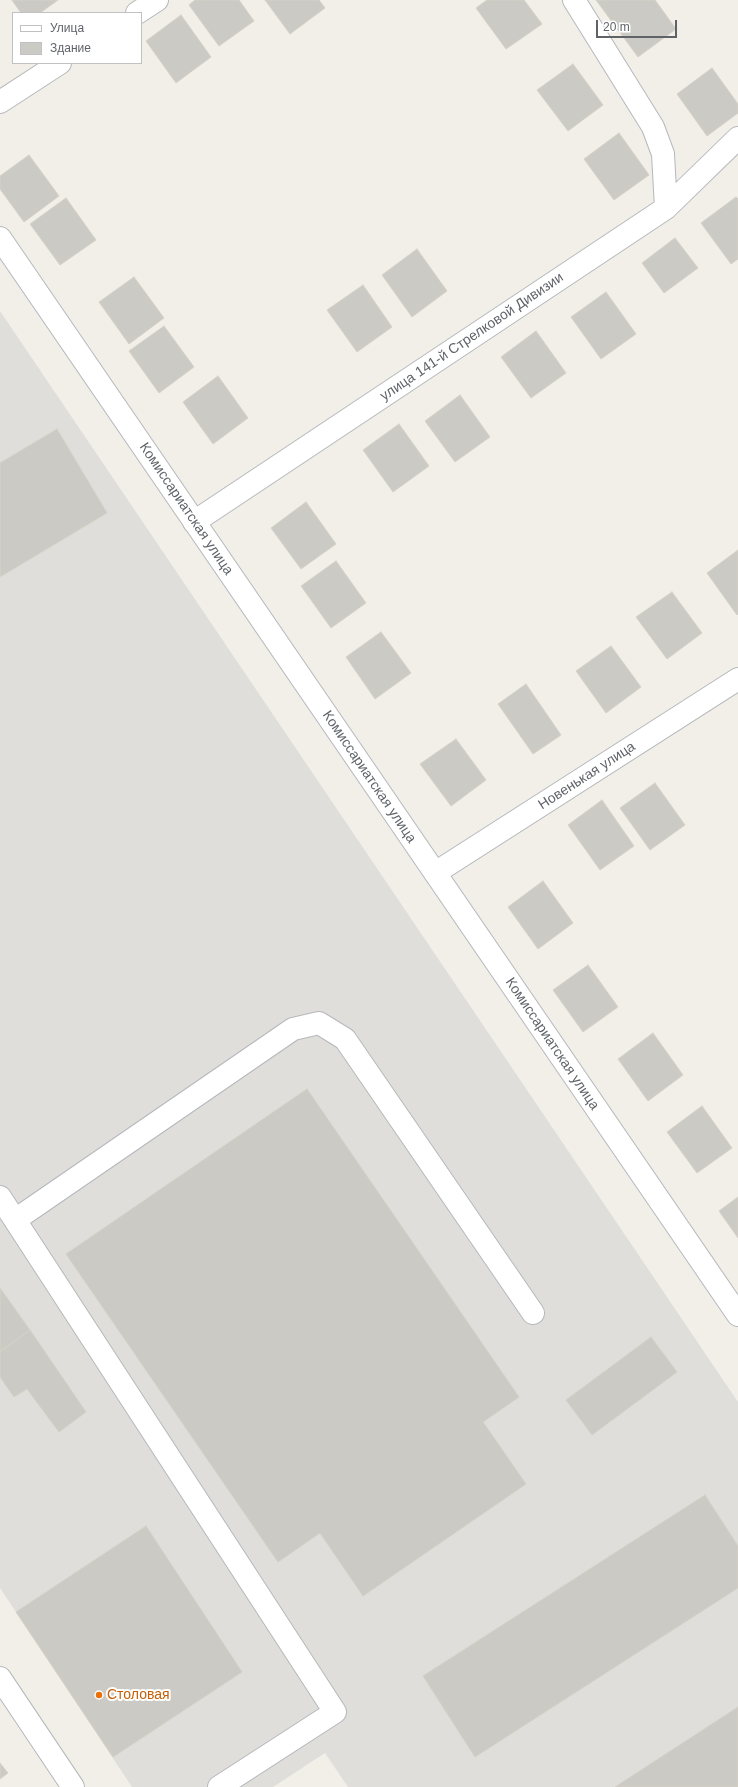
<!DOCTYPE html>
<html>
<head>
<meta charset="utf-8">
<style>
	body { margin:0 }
	#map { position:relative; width:738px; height:1787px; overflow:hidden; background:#f1efe8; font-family:Arial,sans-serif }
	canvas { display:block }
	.legend { position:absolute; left:12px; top:12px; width:130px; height:52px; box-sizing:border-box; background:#fff; border:1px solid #bfc1c3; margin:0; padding:5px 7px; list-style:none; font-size:12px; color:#5f6368 }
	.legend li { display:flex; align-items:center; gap:8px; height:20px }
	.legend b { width:20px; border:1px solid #bfc1c3 }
	.scale { position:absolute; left:596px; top:20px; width:81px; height:18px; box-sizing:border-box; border:2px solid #5f6368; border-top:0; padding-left:5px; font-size:12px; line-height:14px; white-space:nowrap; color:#5f6368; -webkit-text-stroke:3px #fff; paint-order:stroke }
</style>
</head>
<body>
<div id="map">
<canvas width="738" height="1787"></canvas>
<ul class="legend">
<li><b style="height:5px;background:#fff"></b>Улица</li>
<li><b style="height:11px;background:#cccac5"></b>Здание</li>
</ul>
<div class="scale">20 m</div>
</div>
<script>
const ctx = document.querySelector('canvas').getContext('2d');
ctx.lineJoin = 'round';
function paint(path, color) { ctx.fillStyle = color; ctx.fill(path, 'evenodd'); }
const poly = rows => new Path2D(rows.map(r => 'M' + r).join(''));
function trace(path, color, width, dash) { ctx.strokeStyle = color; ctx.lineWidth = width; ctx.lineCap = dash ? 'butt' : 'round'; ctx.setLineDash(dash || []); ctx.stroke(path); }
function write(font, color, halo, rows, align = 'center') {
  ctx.font = font + ' Arial,sans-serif'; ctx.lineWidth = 4; ctx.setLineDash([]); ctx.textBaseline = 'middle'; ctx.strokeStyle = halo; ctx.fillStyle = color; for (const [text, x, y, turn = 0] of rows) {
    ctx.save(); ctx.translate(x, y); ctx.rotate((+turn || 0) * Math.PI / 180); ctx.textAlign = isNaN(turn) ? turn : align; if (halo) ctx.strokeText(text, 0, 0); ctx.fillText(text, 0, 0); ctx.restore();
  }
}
paint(poly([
	[0,311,738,1402,738,1787,348,1787,325,1753,273,1787,132,1787,0,1588]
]), '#e0deda');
const building = poly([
	[12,0,58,0,40,13,21,13,12,0],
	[195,0,239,0,254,21,219,46,189,5,195,0],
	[265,0,319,0,325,8,290,34,265,0],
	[487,0,524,0,542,24,506,49,476,8,487,0],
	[596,0,655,0,676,29,638,57,596,0],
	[181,15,211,57,176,83,146,41,181,15],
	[573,64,603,105,568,131,537,90,573,64],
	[712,68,738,104,738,113,707,136,677,94,712,68],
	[619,133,649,175,614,200,584,159,619,133],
	[29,155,59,196,24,222,0,189,0,176,29,155],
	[736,197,738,199,738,259,731,264,701,223,736,197],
	[66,198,96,240,60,265,30,224,66,198],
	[675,238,698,268,664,293,642,263,675,238],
	[417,249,447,291,412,317,382,275,417,249],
	[134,277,164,318,129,344,99,302,134,277],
	[363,285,392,327,357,352,327,310,363,285],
	[606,292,636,334,601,359,571,317,606,292],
	[164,326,194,367,159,393,129,351,164,326],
	[536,331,566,373,531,398,501,357,536,331],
	[218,376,248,418,213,444,183,402,218,376],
	[460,395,490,437,455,462,425,421,460,395],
	[399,424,429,466,393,492,363,450,399,424],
	[57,429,107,513,0,577,0,463,57,429],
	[306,502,336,544,301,569,271,528,306,502],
	[738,550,738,614,737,615,707,573,738,550],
	[336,561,366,603,331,628,301,586,336,561],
	[672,592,702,633,667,659,636,617,672,592],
	[381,632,411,673,375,699,346,657,381,632],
	[611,646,641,687,606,713,576,671,611,646],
	[526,684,561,735,533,754,498,704,526,684],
	[456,739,486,780,451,806,420,764,456,739],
	[655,783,685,825,650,850,620,808,655,783],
	[602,800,634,846,600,870,568,825,602,800],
	[543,881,573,923,538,949,508,907,543,881],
	[588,965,618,1007,583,1032,553,990,588,965],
	[653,1033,683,1075,648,1101,618,1059,653,1033],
	[307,1089,519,1397,483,1422,526,1484,363,1596,320,1533,278,1562,66,1254,307,1089],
	[702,1106,732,1148,697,1173,667,1132,702,1106],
	[738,1197,738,1238,719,1211,738,1197],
	[0,1288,30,1330,0,1352,0,1288],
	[30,1330,86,1412,59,1432,27,1389,14,1397,0,1377,0,1352,30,1330],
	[651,1337,677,1372,592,1435,566,1400,651,1337],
	[705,1495,738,1546,738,1588,475,1757,423,1676,705,1495],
	[146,1526,242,1672,113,1757,16,1612,146,1526],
	[738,1707,738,1787,615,1787,738,1707],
	[0,1763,8,1773,0,1779,0,1763]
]);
paint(building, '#cccac5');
trace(building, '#d6d1c6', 1);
const minor = poly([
	[574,0,653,127,663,154,666,208],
	[137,13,157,0],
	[0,102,60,63],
	[0,238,738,1315],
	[194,522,666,208,738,138],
	[435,873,738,679],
	[0,1197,15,1220],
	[0,1678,73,1787],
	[219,1787,335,1712,15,1220,293,1029,319,1023,345,1039,533,1313]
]);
trace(minor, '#b5b8bc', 24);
trace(minor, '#fff', 22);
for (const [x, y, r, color] of [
	[99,1695,4,"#e8710a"]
]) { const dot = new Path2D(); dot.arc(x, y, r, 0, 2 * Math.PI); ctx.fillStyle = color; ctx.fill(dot); trace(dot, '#fff', 1.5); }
write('14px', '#5f6368', '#fff', [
	["улица 141-й Стрелковой Дивизии",472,337,-34],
	["Комиссариатская улица",186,509,56],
	["Новенькая улица",587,776,-33],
	["Комиссариатская улица",369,777,56],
	["Комиссариатская улица",552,1044,56]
]);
write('14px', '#c56008', '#fff', [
	["Столовая",107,1695]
], 'left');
</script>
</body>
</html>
